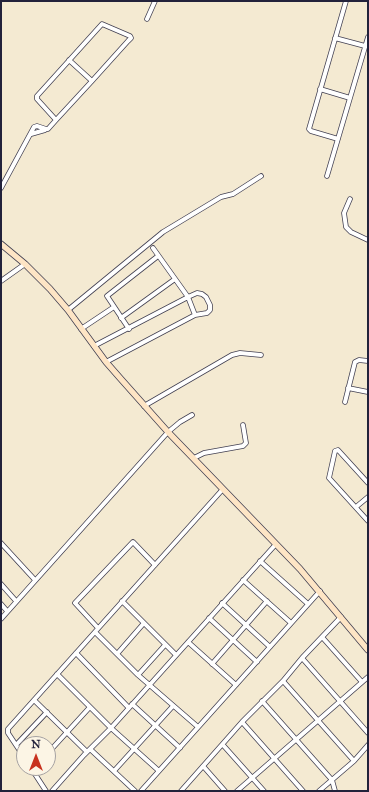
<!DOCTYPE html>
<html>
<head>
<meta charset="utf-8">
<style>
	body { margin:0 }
	#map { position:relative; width:369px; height:792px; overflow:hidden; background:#f4ead2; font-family:"IM FELL Great Primer",serif }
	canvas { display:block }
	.frame { position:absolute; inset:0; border:2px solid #22223b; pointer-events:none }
	.north { position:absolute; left:16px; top:736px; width:40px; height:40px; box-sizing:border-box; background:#fcf5e5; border:1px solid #a5a1a1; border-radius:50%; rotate:0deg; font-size:11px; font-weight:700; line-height:16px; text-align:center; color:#22223b }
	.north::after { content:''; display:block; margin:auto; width:14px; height:18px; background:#c8321e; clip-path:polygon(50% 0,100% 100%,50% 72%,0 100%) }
</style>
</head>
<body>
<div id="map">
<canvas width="369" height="792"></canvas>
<div class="frame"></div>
<div class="north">N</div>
</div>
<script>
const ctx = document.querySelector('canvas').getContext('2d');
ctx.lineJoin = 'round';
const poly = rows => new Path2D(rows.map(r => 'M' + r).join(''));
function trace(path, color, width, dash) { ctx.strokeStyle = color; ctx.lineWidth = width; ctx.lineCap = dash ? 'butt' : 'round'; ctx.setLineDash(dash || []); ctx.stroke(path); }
const street = poly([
	[147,19,155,1],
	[335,38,365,46],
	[69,60,92,81],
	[320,89,350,98],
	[31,134,45,130],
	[338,139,311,131,309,129,346,1],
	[327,176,368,37],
	[1,188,34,127,37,126,46,129,48,129,56,120,92,81,128,41,131,38,130,36,102,24,37,96,37,99,56,120],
	[350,199,344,213,346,227,351,232,368,240],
	[153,248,188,297,195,315],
	[1,281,25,264],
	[68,310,163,232,221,197,233,194,261,176],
	[121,318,175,279],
	[81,329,114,307],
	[129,329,107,296,158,256],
	[94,346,188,297,197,293,202,294,206,297,210,305,210,310,207,313,195,315,106,362],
	[348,388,368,392],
	[345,402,355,362,359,360,368,361],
	[144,406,232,355,240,353,261,355],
	[194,458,204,453,243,446,246,443,243,425],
	[368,483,338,450,335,451,329,478,368,521],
	[356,507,368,497],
	[1,543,35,580],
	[260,561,308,604],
	[243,580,291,623],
	[1,584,16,601],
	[122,601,176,655],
	[222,603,270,647],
	[1,604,7,611],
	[209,618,257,662],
	[1,619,168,432,180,422,192,415],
	[98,628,75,603,133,542,155,565],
	[95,632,138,675,198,727],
	[322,637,362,682],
	[188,642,236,685],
	[76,653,129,708],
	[117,654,144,623],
	[302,658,368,733],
	[212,664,267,601],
	[57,674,111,728,159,771],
	[138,675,165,645],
	[283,681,354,761],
	[34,700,87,752],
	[262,701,332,780,335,791],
	[132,704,180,748],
	[242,722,303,791],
	[16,745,47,712],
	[223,745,264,791],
	[90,749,135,791],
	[48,753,90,707],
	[24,757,8,733,8,729,223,489],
	[203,766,225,791],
	[31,768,46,791],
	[114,771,173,706],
	[52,791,84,755,111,728,276,544],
	[141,791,320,591],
	[181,791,242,722,283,681,302,658,341,617],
	[237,791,368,677],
	[319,791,354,761,368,745]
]);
const secondary = poly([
	[1,244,25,264,50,289,68,310,106,362,120,378,168,432,300,569,368,650]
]);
trace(street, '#424052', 5.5);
trace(secondary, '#424052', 7);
trace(street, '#fff', 4);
trace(secondary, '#fee5c5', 5.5);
</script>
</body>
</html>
